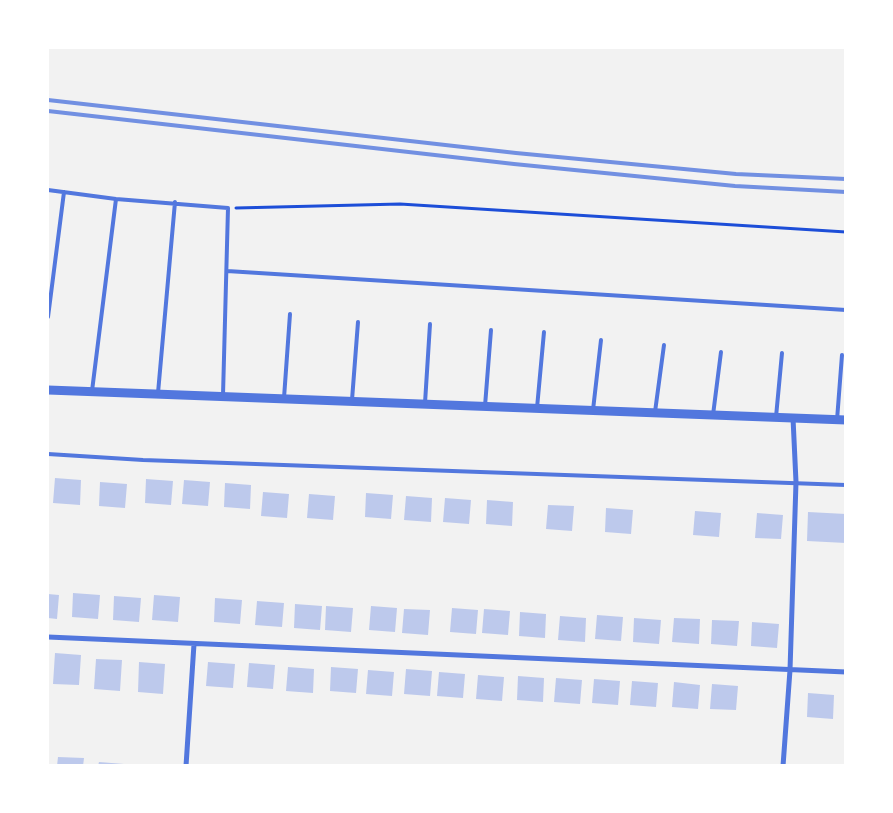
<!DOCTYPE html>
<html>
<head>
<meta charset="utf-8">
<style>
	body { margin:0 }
	#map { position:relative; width:893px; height:813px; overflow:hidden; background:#f2f2f2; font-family:Barlow,sans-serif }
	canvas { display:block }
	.frame { position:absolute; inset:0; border:49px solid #fff; pointer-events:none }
</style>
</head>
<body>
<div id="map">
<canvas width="893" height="813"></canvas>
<div class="frame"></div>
</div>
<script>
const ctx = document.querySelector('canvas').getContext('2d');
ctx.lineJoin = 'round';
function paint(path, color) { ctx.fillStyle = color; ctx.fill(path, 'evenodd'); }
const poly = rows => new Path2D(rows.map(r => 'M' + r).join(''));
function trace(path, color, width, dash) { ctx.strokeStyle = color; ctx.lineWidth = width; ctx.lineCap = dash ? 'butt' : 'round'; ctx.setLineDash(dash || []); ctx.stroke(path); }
paint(poly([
	[55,478,81,480,80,505,53,503],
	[146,479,173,481,171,505,145,503],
	[184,480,210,482,208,506,182,504],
	[100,482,127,484,125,508,99,506],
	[225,483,251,485,250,509,224,507],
	[263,492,289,494,287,518,261,516],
	[366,493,393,495,391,519,365,517],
	[309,494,335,496,333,520,307,518],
	[406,496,432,498,431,522,404,520],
	[445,498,471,500,469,524,443,522],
	[487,500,513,502,512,526,486,524],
	[548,505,574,506,572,531,546,529],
	[606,508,633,510,631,534,605,532],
	[695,511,721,513,719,537,693,535],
	[808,512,846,514,846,543,807,541],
	[757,513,783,515,781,539,755,538],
	[73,593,100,595,98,619,72,617],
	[48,594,59,595,57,619,48,618],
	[154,595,180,597,178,622,152,620],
	[114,596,141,598,139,622,113,620],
	[215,598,242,600,240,624,214,622],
	[257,601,284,603,282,627,255,625],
	[295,604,322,606,320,630,294,628],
	[326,606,353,608,351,632,325,630],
	[371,606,397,608,395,632,369,630],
	[452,608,478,610,476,634,450,632],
	[404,609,430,610,428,635,402,633],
	[484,609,510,611,508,635,482,633],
	[520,612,546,614,545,638,519,636],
	[597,615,623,617,621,641,595,639],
	[560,616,586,618,585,642,558,640],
	[634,618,661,620,659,644,633,642],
	[674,618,700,619,699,644,672,642],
	[712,620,739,621,737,646,711,644],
	[752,622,779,624,777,648,751,646],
	[55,653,81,655,79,685,53,684],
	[96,659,122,660,120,691,94,689],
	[139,662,165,664,163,694,138,692],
	[208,662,235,664,233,688,206,686],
	[249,663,275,665,273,689,247,687],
	[288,667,314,669,313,693,286,691],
	[331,667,358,669,356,693,330,691],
	[406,669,432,671,430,696,404,694],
	[368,670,394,672,392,696,366,694],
	[439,672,465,674,463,698,437,696],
	[478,675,504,677,502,701,476,699],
	[518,676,544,678,543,702,517,700],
	[556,678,582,680,580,704,554,702],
	[594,679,620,681,618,705,592,703],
	[632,681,658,683,656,707,630,705],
	[674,682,700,685,698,709,672,707],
	[712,684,738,686,736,710,710,709],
	[808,693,834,695,833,719,807,717],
	[58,757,84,758,83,766,57,766],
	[99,762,124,764,124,766,98,766]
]), '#bdc9ec');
trace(poly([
	[236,208,400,204,846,232]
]), '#1d4ed8', 3);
trace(poly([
	[48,190,116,199,228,208,223,395],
	[227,271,846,310],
	[48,317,64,192],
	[92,391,116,199],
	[158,393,175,202],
	[284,398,290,314],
	[352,400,358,322],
	[425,403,430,324],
	[485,406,491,330],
	[537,408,544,332],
	[593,410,601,340],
	[655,412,664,345],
	[713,415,721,352],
	[776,417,782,353],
	[837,420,842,355],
	[48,454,143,460,846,485]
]), '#5277de', 4);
trace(poly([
	[48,637,846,672],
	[186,766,194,644],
	[783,766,790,670,796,482,793,418]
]), '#5277de', 5);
trace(poly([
	[48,390,846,420]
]), '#5277de', 9);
trace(poly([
	[48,100,516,153,736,174,846,179],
	[48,111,514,164,735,186,846,192]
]), '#7290e2', 4);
</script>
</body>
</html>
